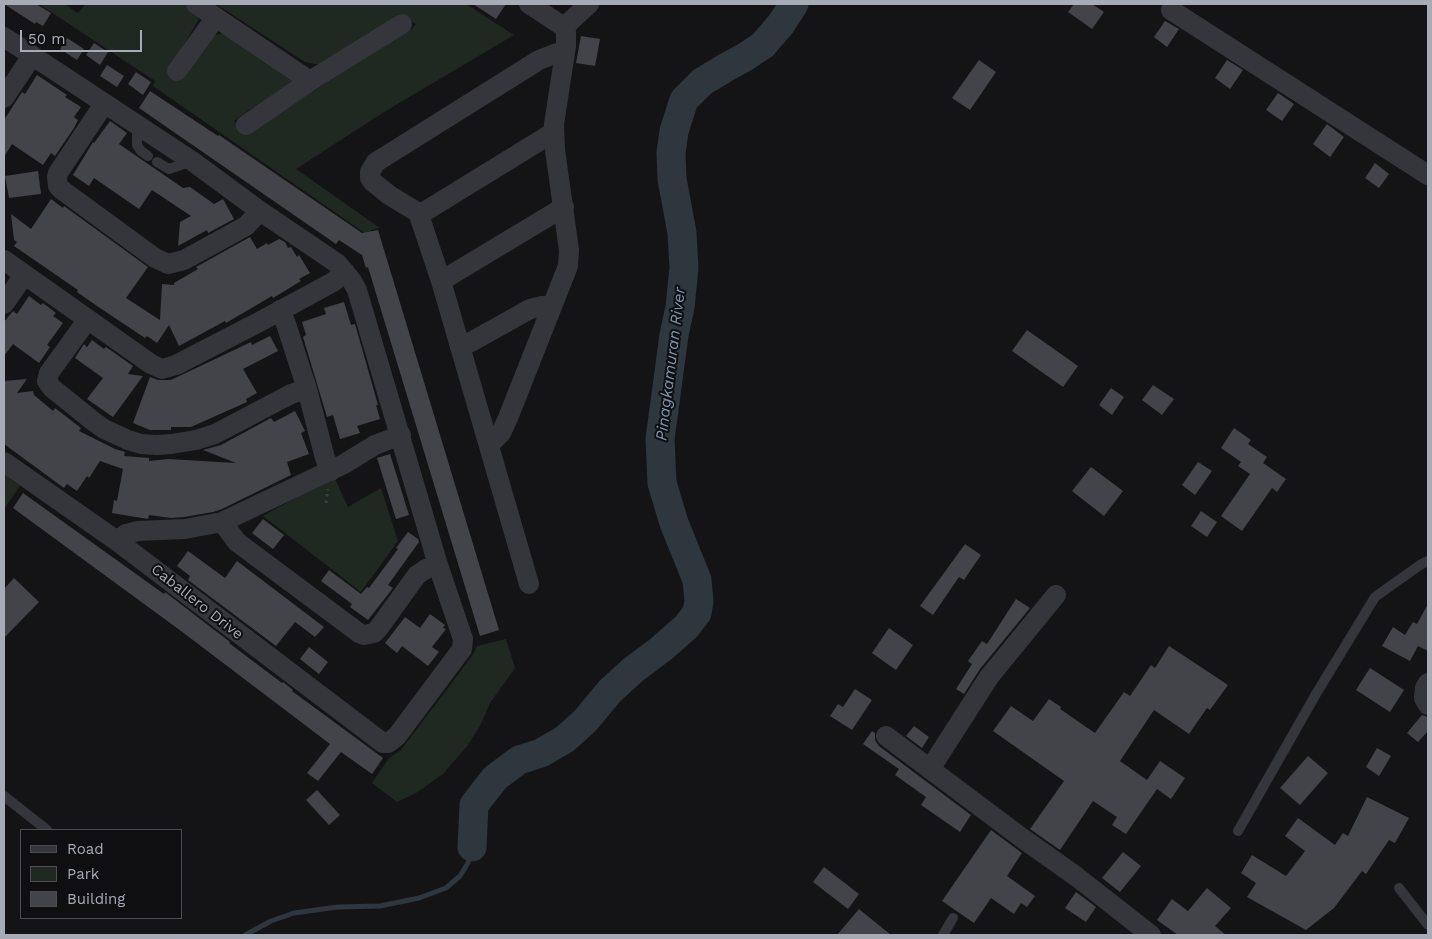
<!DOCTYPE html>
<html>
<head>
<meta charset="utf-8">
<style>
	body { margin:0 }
	#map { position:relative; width:1432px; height:939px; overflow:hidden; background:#141416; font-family:"Work Sans",sans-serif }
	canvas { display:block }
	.frame { position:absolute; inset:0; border:5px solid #a6abb5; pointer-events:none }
	.legend { position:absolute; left:20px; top:829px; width:162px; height:90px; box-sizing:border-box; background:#0f0f11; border:1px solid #4b4d53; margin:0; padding:6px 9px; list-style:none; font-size:15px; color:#a6abb5 }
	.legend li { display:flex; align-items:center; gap:10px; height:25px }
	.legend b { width:25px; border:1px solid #4b4d53 }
	.scale { position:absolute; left:20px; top:30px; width:122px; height:22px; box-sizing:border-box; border:2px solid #a6abb5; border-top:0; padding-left:6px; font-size:15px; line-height:18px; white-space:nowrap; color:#a6abb5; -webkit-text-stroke:4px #0f0f11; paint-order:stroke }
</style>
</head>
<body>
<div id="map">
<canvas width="1432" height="939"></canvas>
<div class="frame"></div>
<ul class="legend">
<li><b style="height:6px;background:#35363b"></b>Road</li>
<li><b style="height:14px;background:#202822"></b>Park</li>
<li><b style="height:14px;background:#434449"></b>Building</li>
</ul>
<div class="scale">50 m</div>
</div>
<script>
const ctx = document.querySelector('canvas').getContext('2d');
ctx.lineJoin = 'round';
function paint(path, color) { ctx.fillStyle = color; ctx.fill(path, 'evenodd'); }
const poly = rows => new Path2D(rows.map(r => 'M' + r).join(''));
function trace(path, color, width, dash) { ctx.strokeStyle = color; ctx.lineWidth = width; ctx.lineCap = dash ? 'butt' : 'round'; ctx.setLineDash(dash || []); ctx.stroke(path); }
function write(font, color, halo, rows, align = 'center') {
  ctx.font = font + ' "Work Sans",sans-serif'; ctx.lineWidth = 4; ctx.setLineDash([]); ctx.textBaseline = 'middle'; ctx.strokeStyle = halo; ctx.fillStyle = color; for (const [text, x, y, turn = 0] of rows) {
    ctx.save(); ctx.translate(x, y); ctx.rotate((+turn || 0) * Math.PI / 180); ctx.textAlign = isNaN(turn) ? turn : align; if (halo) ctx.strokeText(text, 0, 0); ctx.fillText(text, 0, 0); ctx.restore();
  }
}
paint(poly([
	[39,4,65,4,77,13,80,11,85,4,184,4,197,12,199,19,171,66,215,35,224,33,293,81,269,100,249,110,234,121,248,132,412,29,416,24,399,14,386,25,322,64,314,64,305,62,216,4,466,4,514,35,384,112,296,169,380,228,371,230,371,235,369,236,153,86,155,81],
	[4,474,20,486,4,509],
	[335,479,348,507,381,488,398,541,361,592,263,516,297,497],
	[506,639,515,668,490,703,480,726,468,745,443,774,416,793,397,802,372,783,389,758,400,751,448,688,474,653,477,646]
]), '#202822');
trace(poly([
	[245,935,271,921,294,913,338,907,380,906,419,898,446,888,460,876,468,863,472,847]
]), '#2e363e', 5);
trace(poly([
	[472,847,474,805,495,778,519,760,541,753,565,739,585,721,610,691,633,670,661,649,686,627,697,613,699,601,697,580,674,523,662,483,660,439,674,335,680,307,684,268,682,233,672,179,671,153,674,131,684,100,702,82,725,68,745,57,763,45,781,24,794,4]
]), '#2e363e', 29);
paint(poly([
	[4,4,36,4,51,13,43,26,36,22,35,24],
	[473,4,506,4,496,19],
	[1074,4,1092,4,1104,12,1092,29,1068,12],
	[1165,21,1179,29,1167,47,1154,37],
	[581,36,600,39,595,66,576,63],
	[67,38,84,49,77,60,60,49],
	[94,43,108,52,100,65,86,55],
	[979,60,996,72,970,110,952,98],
	[1227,60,1243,70,1230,89,1215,78],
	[107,65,124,76,117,87,100,76],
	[136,72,151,82,143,95,128,84],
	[37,75,67,95,65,97,81,107,74,117,78,120,74,128,55,156,51,153,43,165,12,144,4,157,4,120,22,92,25,94],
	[150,91,218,136,219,135,362,233,378,230,499,630,480,636,378,300,368,267,366,268,362,255,339,240,336,244,139,108],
	[1278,93,1294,104,1282,121,1266,110],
	[110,121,127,133,119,144,183,188,190,187,214,204,223,199,234,219,208,233,207,230,178,246,180,222,191,216,152,190,139,209,94,178,89,186,73,175,93,142,94,143],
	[1327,124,1344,137,1330,157,1313,144],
	[1375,163,1389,174,1379,188,1365,178],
	[38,171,41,194,9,198,5,176],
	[51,199,63,208,64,206,148,267,126,298,160,320,162,284,174,285,174,283,198,269,196,267,250,237,257,249,267,243,268,245,279,239,285,242,288,248,291,247,297,257,299,255,310,273,299,279,301,281,273,298,272,296,226,323,225,321,179,346,169,325,157,343,147,336,145,338,97,306,77,292,78,290,14,246,17,242,14,240,11,214,31,229],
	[29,296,41,305,43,303,56,313,53,316,63,323,47,345,50,347,39,363,13,344,4,356,4,322,13,311,17,314],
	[344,302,351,325,355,324,378,405,376,405,380,419,357,426,360,433,340,439,333,415,327,417,303,337,306,335,302,322,326,314,324,308],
	[1027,330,1078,366,1063,387,1012,351],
	[270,336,278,351,243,369,257,393,246,399,247,402,191,427,171,427,171,430,150,430,133,423,150,377,158,380,171,380,251,342,252,345],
	[92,340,104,349,106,347,133,366,128,374,143,376,113,417,87,399,103,378,75,358,84,344,87,347],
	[27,379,17,393,33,391,34,395,53,411,55,408,81,428,79,431,115,449,125,452,124,456,149,458,149,461,168,459,236,463,203,450,221,445,271,418,274,422,295,411,305,431,301,433,309,454,287,462,291,475,222,509,213,512,184,517,171,518,149,515,148,519,112,513,114,500,117,501,123,469,100,461,89,478,87,476,77,491,67,484,64,488,4,444,4,381],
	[1153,385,1174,399,1162,415,1142,400],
	[1111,388,1124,397,1112,415,1099,405],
	[1234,428,1251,440,1248,444,1267,457,1263,463,1286,479,1277,492,1272,488,1242,531,1221,516,1250,474,1238,466,1241,462,1221,448],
	[390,454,409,515,396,519,377,458],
	[1198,462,1212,471,1195,495,1182,485],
	[1091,467,1123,491,1104,516,1072,491],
	[23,493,164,594,165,592,230,642,229,643,282,683,283,682,293,690,292,691,383,758,372,774,341,752,318,781,307,773,330,744,181,631,13,508],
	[1201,511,1217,522,1207,537,1191,526],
	[263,519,284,535,273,549,252,533],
	[408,532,418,539,419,542,388,585,393,588,368,620,350,607,352,604,321,581,329,570,361,594,367,587,369,588,398,549,396,548],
	[965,544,981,555,964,580,959,577,933,615,920,606],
	[188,551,225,578,237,561,324,627,315,637,295,622,276,646,188,580,190,576,177,566],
	[14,578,39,602,4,638,4,589],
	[1016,599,1030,608,980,669,964,694,956,689,972,664,968,661,982,641,987,644],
	[1428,604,1428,651,1418,646,1410,661,1382,646,1393,627,1405,635,1413,622,1417,624],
	[430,614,445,625,443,628,446,629,432,647,439,652,428,666,402,646,397,653,385,643,405,617,420,628],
	[889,628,913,645,896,670,872,653],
	[1169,646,1228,685,1210,710,1207,708,1189,734,1154,710,1120,761,1147,780,1160,761,1185,778,1171,799,1157,789,1126,834,1112,825,1117,817,1093,801,1060,850,1030,829,1064,781,993,731,1011,706,1033,721,1049,699,1061,707,1060,709,1095,733,1124,692,1130,696,1151,665,1155,668],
	[309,647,328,662,319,674,300,659],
	[1370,668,1404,690,1390,712,1356,690],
	[855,689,872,700,852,730,830,716,838,704,843,707],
	[1422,715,1428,717,1428,731,1418,742,1407,733],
	[914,726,929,737,922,748,906,736],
	[872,731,875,733,875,740,879,746,971,815,960,832,921,805,926,797,895,775,899,769,863,744],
	[1377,748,1391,756,1379,776,1366,767],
	[1308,756,1328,773,1300,805,1280,788],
	[317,790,340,815,329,825,306,800],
	[1367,797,1409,818,1395,843,1389,840,1366,874,1362,871,1334,908,1306,930,1247,897,1256,883,1241,873,1252,855,1286,876,1305,851,1285,836,1298,818,1335,845,1343,833,1348,836],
	[991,830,1022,853,1007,876,1035,896,1027,907,1021,903,1014,914,991,898,974,923,942,901],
	[1123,852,1141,866,1120,892,1102,878],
	[824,867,859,894,848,909,813,882],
	[1207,888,1231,908,1215,926,1226,935,1178,935,1157,920,1172,899,1188,911],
	[1076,892,1096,907,1086,922,1065,908],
	[859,909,891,935,837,935]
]), '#434449');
trace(poly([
	[326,503,328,489]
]), '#3b3d42', 3, [2.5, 4]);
trace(poly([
	[137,126,137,145,141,151,148,156],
	[157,162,169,169,192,161],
	[4,796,47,830],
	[1238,831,1316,694,1375,597,1420,565,1428,561],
	[1399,888,1428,925],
	[943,935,953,918]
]), '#35363b', 10);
trace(poly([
	[196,4,310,81],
	[529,4,564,27],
	[1171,10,1428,175],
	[4,37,192,161,260,211,338,264,352,281,357,290,438,565,463,639,462,649,397,736,388,743,383,743,117,541,4,462],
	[177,71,216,17],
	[4,98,32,56],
	[104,104,58,173,57,177,58,186,62,190,155,258,168,264,184,260,246,226,260,211],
	[246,125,310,81,402,24],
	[419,215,554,132],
	[4,260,151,364,162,369,176,365,263,320,333,282,345,272],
	[441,281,564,207],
	[4,304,24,275],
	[280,310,286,324,307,389,325,458,331,471],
	[88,319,49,373,47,381,52,388,93,421,104,429,128,440,141,444,157,445,171,444,196,440,215,434,291,394,307,389],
	[460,347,471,342,530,309,542,306,551,306],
	[489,445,501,433,508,418,568,266,569,250,555,150,554,124,566,46,566,32,564,27,589,4],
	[222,522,237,542,359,633,364,635,374,633,378,629,417,575,426,569,438,565],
	[117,541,126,534,138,531,185,529,222,522,344,464,375,445,401,435],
	[529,584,441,281,419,215,417,212,389,195,373,182,370,178,370,172,376,162,381,159,539,60,557,53,565,53],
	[1428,683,1425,688,1424,698,1428,705],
	[886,736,1022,838,1077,877,1151,935],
	[930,769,989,677,1056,595]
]), '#35363b', 20);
write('15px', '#a6abb5', '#0f0f11', [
	["Caballero Drive",197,602,38]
]);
write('italic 16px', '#7f97af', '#0f0f11', [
	["Pinagkamuran River",671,364,-83]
]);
</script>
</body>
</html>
